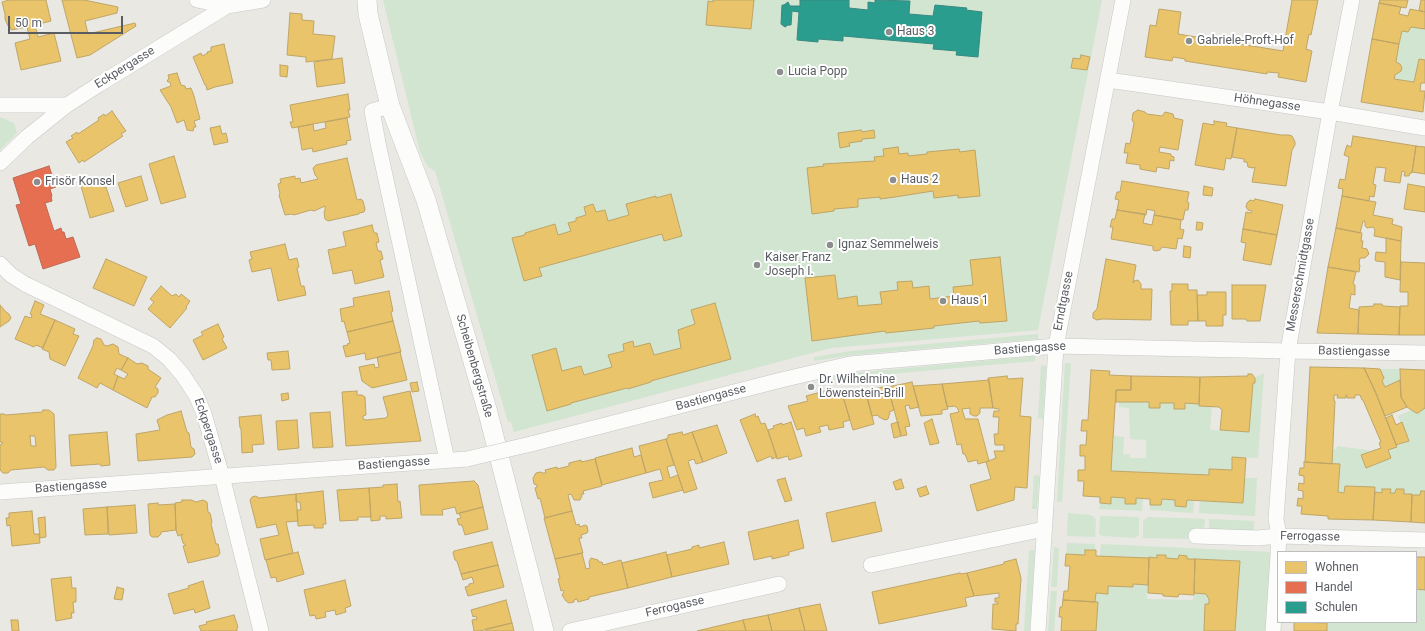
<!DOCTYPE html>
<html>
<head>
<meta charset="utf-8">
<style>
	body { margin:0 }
	#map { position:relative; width:1425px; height:631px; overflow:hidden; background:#e9e8e3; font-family:Roboto,sans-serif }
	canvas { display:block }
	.legend { position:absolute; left:1277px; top:551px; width:140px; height:72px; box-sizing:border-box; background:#fff; border:1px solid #bdbec0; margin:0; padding:5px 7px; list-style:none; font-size:12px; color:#595c61 }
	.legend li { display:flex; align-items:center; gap:8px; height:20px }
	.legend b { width:20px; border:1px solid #bdbec0 }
	.scale { position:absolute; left:8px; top:16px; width:115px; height:18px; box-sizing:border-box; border:2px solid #595c61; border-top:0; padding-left:5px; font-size:12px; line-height:14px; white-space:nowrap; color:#595c61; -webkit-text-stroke:3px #fff; paint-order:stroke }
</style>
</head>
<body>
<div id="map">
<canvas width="1425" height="631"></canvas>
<ul class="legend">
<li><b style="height:11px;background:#e9c46a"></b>Wohnen</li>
<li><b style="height:11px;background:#e76f51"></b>Handel</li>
<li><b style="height:11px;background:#2a9d8f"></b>Schulen</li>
</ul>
<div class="scale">50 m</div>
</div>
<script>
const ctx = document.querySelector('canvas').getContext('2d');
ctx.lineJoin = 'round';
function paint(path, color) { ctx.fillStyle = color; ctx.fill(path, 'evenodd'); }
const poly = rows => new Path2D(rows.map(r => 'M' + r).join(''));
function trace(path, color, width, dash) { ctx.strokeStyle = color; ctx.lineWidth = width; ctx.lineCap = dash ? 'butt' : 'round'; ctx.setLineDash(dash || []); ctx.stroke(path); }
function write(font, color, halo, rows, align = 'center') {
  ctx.font = font + ' Roboto,sans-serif'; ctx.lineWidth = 4; ctx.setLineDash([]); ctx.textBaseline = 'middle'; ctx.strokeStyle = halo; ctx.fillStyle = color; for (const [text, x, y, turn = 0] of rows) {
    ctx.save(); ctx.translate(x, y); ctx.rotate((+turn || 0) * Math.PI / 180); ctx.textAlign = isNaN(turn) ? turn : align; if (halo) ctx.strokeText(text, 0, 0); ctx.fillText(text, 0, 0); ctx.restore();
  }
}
paint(poly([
	[383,0,1102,0,1038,330,831,348,514,432,511,422,508,422,435,171,428,167,420,152],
	[1411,27,1425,29,1425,60,1419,59,1414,82,1394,79,1395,75,1401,71,1402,68,1400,64,1396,62,1402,31,1408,32],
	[0,117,14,123,17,133,0,150],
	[1038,334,1038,339,852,355,814,361,814,357,851,351],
	[1035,356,1035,361,834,379,833,375],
	[1065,363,1071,363,1062,502,1057,502],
	[1041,365,1046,366,1043,419,1038,418],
	[1380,369,1400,369,1400,380,1385,387,1382,381,1384,378],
	[1264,373,1258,458,1232,457,1232,470,1209,475,1111,471,1114,436,1124,437,1123,454,1130,454,1130,458,1146,458,1146,440,1130,439,1129,408,1119,407,1119,402,1149,402,1149,408,1160,408,1160,403,1174,403,1174,409,1185,409,1185,403,1199,404,1212,406,1210,430,1249,432,1253,383,1255,383,1255,378],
	[1424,408,1425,408,1425,491,1420,492,1420,495,1404,494,1404,489,1396,489,1395,493,1390,493,1390,489,1382,489,1382,493,1375,492,1375,487,1345,486,1344,493,1338,492,1340,465,1332,464,1332,449,1337,449,1337,446,1373,451,1361,455,1366,468,1391,458,1388,450,1409,441,1398,416,1411,410,1416,413,1418,413],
	[1034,475,1039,476,1037,509,1032,509],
	[1245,478,1257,478,1255,516,1199,513,1200,501,1243,503],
	[1111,497,1125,498,1125,504,1136,504,1136,498,1143,498,1142,511,1099,509,1100,503,1111,504],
	[1162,499,1175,500,1186,507,1187,500,1194,501,1193,513,1150,510,1150,505,1161,505],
	[1068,513,1090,515,1093,516,1096,520,1095,537,1067,536],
	[1100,516,1139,517,1139,535,1134,538,1103,536,1099,534],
	[1148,517,1205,519,1204,529,1194,529,1193,539,1143,538,1143,521],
	[1209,519,1254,521,1254,532,1211,531,1209,529],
	[1067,543,1095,544,1095,550,1085,550,1085,555,1066,554],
	[1101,544,1274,552,1268,631,1235,631,1239,561,1187,559,1187,556,1179,555,1178,559,1166,558,1166,555,1158,555,1157,558,1150,557,1149,558,1100,556],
	[1054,547,1059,548,1057,587,1051,587],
	[1029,550,1035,550,1030,631,1024,631],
	[1133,584,1148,585,1147,599,1193,600,1194,593,1206,594,1209,599,1209,604,1205,604,1204,631,1096,631,1096,593,1108,594,1108,586],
	[1416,589,1425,590,1425,631,1327,631,1327,623,1324,622,1416,622],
	[1051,591,1057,591,1054,631,1048,631]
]), '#d1e5d0');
const homes = poly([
	[9,0,46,0,51,21,35,25,38,37,54,33,61,61,21,70,15,43,30,39,27,27,11,30,10,26,8,26,5,19,5,14,2,2,9,0],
	[62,0,84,0,118,7,117,13,85,21,88,34,135,23,136,26,90,55,77,58,62,0],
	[713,0,754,0,751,29,706,25,708,1,713,2,713,0],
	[1292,0,1318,0,1311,35,1309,34,1306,49,1312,51,1306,82,1278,77,1279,73,1267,72,1267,74,1185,61,1185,59,1173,57,1172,61,1145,57,1150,25,1156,26,1159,9,1181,12,1178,34,1283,51,1292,0],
	[1380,0,1408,0,1406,8,1379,3,1380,0],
	[1421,0,1425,0,1425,12,1419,10,1421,0],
	[1379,3,1401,7,1399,14,1408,16,1410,9,1425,12,1425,29,1411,27,1408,32,1402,31,1399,44,1372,39,1379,3],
	[290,13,302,14,302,20,314,21,313,34,335,36,332,59,306,62,306,57,287,55,290,13],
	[1372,39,1399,44,1396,62,1400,64,1402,68,1401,71,1395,75,1394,79,1414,82,1419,59,1425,60,1425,83,1421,83,1420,91,1425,91,1423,112,1361,102,1372,39],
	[224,44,233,83,215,87,207,90,206,85,205,85,193,57,201,53,202,56,208,53,207,52,211,51,211,47,224,44],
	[1081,55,1090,57,1087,70,1071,68,1073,58,1080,59,1081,55],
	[342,58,345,83,317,87,314,62,342,58],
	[280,65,288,66,287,77,280,76,280,65],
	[177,73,181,85,185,86,186,89,191,88,194,96,200,119,194,121,196,127,194,127,193,131,187,130,184,120,177,123,171,107,160,90,171,86,170,82,168,82,167,81,169,78,168,75,177,73],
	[348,94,350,110,348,110,350,117,292,128,290,122,293,122,290,105,348,94],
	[1138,110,1145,112,1147,114,1162,116,1165,112,1173,114,1174,118,1183,120,1178,150,1160,147,1159,152,1171,154,1171,156,1174,157,1174,161,1170,160,1169,169,1157,167,1156,172,1140,169,1140,165,1126,163,1128,153,1124,153,1126,143,1130,144,1134,123,1132,120,1133,113,1138,110],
	[112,111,126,131,121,134,123,136,84,162,83,160,79,163,66,142,73,138,71,136,77,132,78,134,99,120,98,118,104,114,105,116,112,111],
	[347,118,351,140,346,141,347,144,313,152,312,148,302,150,298,127,313,124,314,131,326,128,325,122,347,118],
	[1214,121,1227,123,1226,126,1237,128,1231,159,1226,158,1224,170,1195,165,1203,123,1214,125,1214,121],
	[220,126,222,134,226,133,228,142,214,145,210,128,220,126],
	[1237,128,1281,135,1289,135,1292,136,1295,142,1295,145,1292,150,1286,186,1252,182,1255,167,1253,168,1248,167,1247,162,1244,162,1244,159,1232,157,1237,128],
	[861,130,862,132,874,130,875,138,862,139,862,141,849,143,850,146,840,148,838,133,861,130],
	[1353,136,1416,146,1412,173,1410,173,1409,176,1404,176,1405,172,1402,171,1400,183,1384,181,1386,168,1376,167,1373,184,1376,185,1374,197,1370,196,1369,201,1342,196,1343,189,1338,188,1340,179,1345,180,1349,157,1344,155,1347,145,1351,147,1353,136],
	[1416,146,1425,147,1425,174,1412,172,1416,146],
	[898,147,899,154,908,153,908,156,927,154,927,152,959,149,960,152,975,150,980,196,958,198,958,195,934,198,933,191,895,197,880,199,880,197,858,199,858,207,834,209,834,211,812,214,807,168,824,166,823,164,875,161,874,157,884,156,883,149,898,147],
	[174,156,186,197,161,204,149,164,174,156],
	[347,158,357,200,361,199,363,201,365,209,364,212,359,213,359,214,328,221,325,219,324,212,325,210,325,206,314,211,311,210,294,215,292,214,285,215,279,195,280,194,278,184,281,183,280,179,295,176,295,179,300,178,301,183,318,179,317,177,315,175,313,168,316,165,347,158],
	[141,176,148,200,126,207,118,183,141,176],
	[101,179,104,188,106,187,114,211,90,218,81,186,101,179],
	[1122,181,1189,192,1187,202,1189,203,1188,210,1185,210,1183,220,1154,215,1155,211,1147,209,1146,215,1117,210,1119,200,1115,199,1117,192,1120,192,1122,181],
	[1408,184,1425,187,1425,212,1404,209,1408,184],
	[1204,186,1213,188,1212,196,1203,195,1204,186],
	[671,194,682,236,664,241,662,234,539,268,542,276,524,281,512,238,525,235,525,233,555,224,558,235,571,231,568,223,576,221,576,218,586,215,584,207,593,204,596,212,605,210,608,221,629,215,626,204,656,196,656,198,671,194],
	[1342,196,1376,202,1373,215,1393,219,1392,224,1402,227,1401,241,1374,236,1375,230,1373,227,1367,228,1365,226,1365,221,1363,221,1360,233,1336,228,1342,196],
	[1255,199,1283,205,1277,235,1243,229,1246,212,1251,213,1252,211,1248,210,1246,207,1247,203,1250,200,1254,201,1255,199],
	[1117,210,1145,214,1143,223,1152,225,1154,215,1181,220,1180,229,1184,230,1182,239,1178,238,1176,249,1162,247,1160,250,1156,251,1153,250,1153,246,1111,239,1113,227,1110,227,1112,219,1115,219,1117,210],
	[1197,222,1203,223,1202,230,1196,230,1197,222],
	[372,225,374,233,377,233,379,242,376,243,378,251,381,251,383,259,380,260,384,277,355,284,352,270,333,274,328,250,346,246,343,232,372,225],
	[1336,228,1362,233,1361,241,1363,241,1362,248,1367,249,1369,254,1365,258,1360,258,1359,264,1360,265,1359,272,1328,267,1336,228],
	[1243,229,1277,235,1271,265,1243,260,1246,243,1241,242,1243,229],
	[1386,238,1401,241,1400,280,1385,277,1385,262,1376,261,1375,260,1376,252,1386,253,1386,238],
	[285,244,289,260,297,258,299,267,297,268,301,286,304,286,306,295,278,301,271,268,252,272,249,260,252,259,250,252,285,244],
	[1184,246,1191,247,1190,258,1183,257,1184,246],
	[1000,257,1007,321,980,323,979,321,934,326,934,328,886,333,885,331,812,341,805,278,835,275,838,299,857,296,858,306,882,304,880,292,898,290,897,282,912,281,913,288,929,286,930,299,954,296,953,287,973,285,970,260,1000,257],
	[106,259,147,277,134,306,93,288,106,259],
	[1106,259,1136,265,1133,283,1134,281,1138,280,1141,284,1141,289,1152,289,1151,320,1102,319,1097,320,1093,318,1093,313,1097,309,1106,259],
	[1401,262,1425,263,1425,335,1399,335,1400,306,1408,306,1408,292,1400,292,1401,262],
	[1328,267,1356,272,1353,284,1355,285,1355,295,1351,294,1349,308,1359,310,1358,334,1317,333,1328,267],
	[1172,284,1188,284,1188,290,1197,290,1198,321,1188,321,1188,325,1171,325,1170,291,1172,291,1172,284],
	[1232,285,1266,285,1260,321,1247,321,1246,319,1232,319,1232,285],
	[161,286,172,296,176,294,179,297,181,294,190,301,186,307,187,308,170,328,148,309,154,302,150,299,161,286],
	[389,291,393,311,391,312,393,321,347,332,344,321,342,322,340,309,354,306,353,298,389,291],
	[1207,292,1226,292,1226,315,1223,315,1223,326,1206,326,1206,321,1198,321,1197,295,1207,295,1207,292],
	[35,301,44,305,40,314,55,320,43,348,36,345,34,347,15,339,25,316,31,318,32,315,30,314,35,301],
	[715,303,731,359,651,381,651,382,628,389,627,388,571,403,571,404,547,411,532,355,556,348,562,371,581,366,584,375,612,367,608,355,624,351,623,344,633,341,634,347,650,343,654,355,681,348,678,330,695,324,691,310,715,303],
	[1374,304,1382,304,1383,306,1400,307,1399,335,1358,334,1359,307,1374,306,1374,304],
	[0,305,6,312,9,314,11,318,9,321,0,327,0,305],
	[55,320,75,329,73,334,79,336,65,366,50,359,49,352,42,349,55,320],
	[393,321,401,352,366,360,365,353,346,357,343,346,348,345,347,344,350,343,347,332,393,321],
	[218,324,224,337,222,339,227,348,203,360,193,340,203,335,201,332,218,324],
	[97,338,101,339,104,345,107,346,113,344,118,347,119,354,128,358,121,370,117,368,114,374,118,376,113,390,100,383,97,388,78,378,93,346,94,340,97,338],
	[288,351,290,369,272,370,271,360,268,360,267,353,288,351],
	[400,352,407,380,372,388,362,381,359,367,374,364,375,368,379,367,377,357,400,352],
	[128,358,137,364,142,363,148,366,148,369,161,378,155,387,158,389,158,393,155,397,152,397,147,408,113,390,118,376,124,379,128,374,121,370,128,358],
	[1310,367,1364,368,1375,391,1397,447,1388,450,1391,458,1366,468,1361,455,1381,448,1379,443,1381,442,1363,400,1362,400,1360,395,1355,395,1355,398,1347,398,1347,395,1346,395,1346,398,1337,398,1338,395,1334,395,1334,401,1335,401,1332,464,1305,462,1310,367],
	[1364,368,1380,369,1384,378,1382,381,1385,387,1400,380,1401,397,1407,407,1385,416,1375,391,1364,368],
	[1400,369,1425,370,1425,408,1418,413,1416,413,1407,407,1401,397,1400,369],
	[1091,370,1110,371,1109,375,1131,376,1131,390,1116,390,1111,471,1209,475,1209,469,1232,470,1232,457,1246,458,1243,503,1187,500,1186,507,1175,506,1175,500,1162,499,1161,505,1150,505,1150,499,1136,498,1136,504,1125,504,1125,498,1111,497,1111,504,1100,503,1100,497,1083,496,1084,481,1078,481,1078,470,1085,470,1085,456,1080,456,1080,445,1086,445,1087,431,1081,431,1082,420,1088,420,1091,370],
	[1248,374,1252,374,1255,378,1255,383,1253,383,1249,432,1220,430,1222,410,1219,407,1199,406,1200,377,1248,376,1248,374],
	[1007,376,1008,379,1023,378,1020,416,1031,417,1027,488,1015,487,1014,500,977,511,970,485,991,479,986,462,996,458,994,451,1004,451,1004,445,995,445,994,434,998,434,999,417,993,417,994,411,999,411,999,409,993,408,988,378,1007,376],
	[1131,376,1200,377,1199,404,1185,403,1185,409,1174,409,1174,403,1160,403,1160,408,1149,408,1149,402,1116,402,1116,390,1131,390,1131,376],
	[989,380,993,408,980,408,980,413,977,416,974,416,970,414,970,408,962,409,965,419,978,419,989,461,978,464,977,460,968,462,965,454,963,454,961,444,957,445,950,414,959,412,958,409,955,406,947,407,942,384,989,380],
	[417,382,419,391,412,392,410,383,417,382],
	[912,382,919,407,910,409,909,405,905,406,910,426,905,427,907,435,901,436,888,387,912,382],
	[942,384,948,409,942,410,942,414,921,416,913,386,942,384],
	[888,386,894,410,889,412,890,414,889,415,888,419,885,420,879,417,878,415,872,416,865,391,888,386],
	[357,391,357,395,362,395,365,397,366,415,363,416,363,419,366,420,386,418,388,415,383,397,410,391,421,441,346,446,342,392,357,391],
	[825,391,827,397,842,393,850,420,843,422,844,427,829,430,828,425,819,427,821,432,806,436,804,428,797,430,788,406,808,401,806,396,825,391],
	[866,392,874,424,853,430,843,397,866,392],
	[288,393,289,399,282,401,281,394,288,393],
	[43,410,49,410,54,414,56,467,54,470,48,470,44,467,11,470,8,473,3,473,0,470,0,445,2,444,2,442,0,442,0,414,4,414,6,415,42,412,43,410],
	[30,436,35,436,36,446,31,446,30,436],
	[181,411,187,432,189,433,191,447,194,449,195,454,192,457,138,461,136,434,160,430,157,420,167,415,181,411],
	[330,412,333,447,313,448,310,413,330,412],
	[755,414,756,417,758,416,761,424,765,423,777,457,772,459,771,456,757,462,740,420,755,414],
	[261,415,264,444,252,445,253,452,242,453,241,428,240,428,239,417,261,415],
	[1392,415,1396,425,1402,422,1409,441,1396,445,1386,418,1392,415],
	[932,419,939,443,930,445,924,423,932,419],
	[297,420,299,448,278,450,276,421,297,420],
	[791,422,802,456,789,460,788,456,777,459,768,430,774,428,773,426,782,423,782,425,791,422],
	[898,422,901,436,894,438,891,424,898,422],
	[717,425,727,453,703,462,692,432,717,425],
	[107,432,110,465,101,466,100,464,71,466,69,435,107,432],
	[682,432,683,435,692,432,703,462,696,464,694,459,688,461,697,489,684,493,666,439,668,438,668,435,682,432],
	[666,439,674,465,667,467,670,478,678,475,683,490,653,498,649,483,663,480,660,469,646,473,639,446,666,439],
	[632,448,634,457,641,455,646,473,602,485,595,458,632,448],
	[595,459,602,486,583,491,584,494,581,494,582,496,580,500,574,500,571,494,568,495,572,511,545,518,540,498,538,499,535,488,537,487,537,485,534,484,533,478,536,473,540,472,543,473,546,473,545,470,557,467,557,469,569,466,569,463,581,460,581,462,595,459],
	[1304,462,1340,464,1338,492,1344,493,1345,486,1375,487,1373,520,1328,519,1328,516,1301,514,1302,506,1297,506,1298,498,1303,499,1303,491,1298,490,1299,483,1304,484,1304,476,1299,475,1300,468,1304,468,1304,462],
	[785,478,792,500,785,502,777,480,785,478],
	[901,479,904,488,896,490,893,482,901,479],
	[474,481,478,485,483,507,457,514,455,507,442,510,443,515,421,515,419,485,474,481],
	[397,484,398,502,400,501,402,518,386,519,386,516,380,516,380,520,371,521,369,488,383,487,383,485,397,484],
	[926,486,929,494,920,497,917,489,926,486],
	[369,488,371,517,358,517,358,520,340,521,337,490,369,488],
	[1382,489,1391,489,1390,493,1395,493,1396,489,1404,489,1404,494,1412,494,1411,522,1373,520,1375,492,1382,493,1382,489],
	[323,491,326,524,323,524,323,528,314,528,314,525,298,526,297,510,301,510,300,502,296,502,296,494,323,491],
	[1421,491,1425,491,1425,523,1411,522,1412,495,1420,495,1421,491],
	[296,494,298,521,286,522,293,553,265,560,260,539,279,535,276,524,257,528,250,500,252,497,256,496,259,498,296,494],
	[182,500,191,500,196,502,203,500,207,502,208,512,210,513,212,522,211,524,216,544,218,544,220,553,218,556,188,563,183,546,186,545,183,543,181,536,183,534,178,536,176,530,175,503,182,502,182,500],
	[875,502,882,531,832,542,826,513,875,502],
	[158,503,158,505,175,504,176,530,161,532,161,534,158,537,152,537,150,535,148,504,158,503],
	[135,505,137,533,109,535,107,507,135,505],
	[107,507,108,534,85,535,83,509,107,507],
	[483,507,488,529,465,535,462,525,459,525,457,519,461,518,459,513,483,507],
	[32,511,34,534,39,534,40,543,12,546,10,525,7,526,6,518,9,518,9,513,32,511],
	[572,511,576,525,579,524,580,527,585,525,587,526,588,531,587,533,581,535,582,538,579,538,583,553,555,559,544,518,572,511],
	[45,517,46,537,40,538,38,518,45,517],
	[798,520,804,548,789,552,789,555,772,559,772,556,754,560,748,532,798,520],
	[492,542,498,565,461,574,457,561,455,560,453,553,454,551,492,542],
	[724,542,729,564,672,577,667,555,692,549,692,547,699,545,699,548,724,542],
	[1085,550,1096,550,1096,556,1149,558,1148,585,1133,584,1133,587,1108,586,1108,594,1096,593,1095,602,1063,600,1064,591,1068,591,1070,566,1065,566,1066,554,1085,555,1085,550],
	[298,552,304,574,277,582,276,577,271,578,266,560,298,552],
	[666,552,672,577,628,588,622,563,666,552],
	[582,553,586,569,590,568,589,562,591,558,598,560,599,562,602,562,603,565,621,560,628,588,589,597,589,599,578,602,577,599,574,600,574,602,569,603,566,601,562,595,564,592,563,590,561,591,558,579,560,578,555,559,582,553],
	[1157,555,1166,555,1166,558,1178,559,1179,555,1187,556,1187,559,1195,559,1194,595,1179,594,1178,597,1163,596,1163,594,1148,593,1149,557,1157,558,1157,555],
	[1416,557,1425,557,1425,590,1416,589,1416,557],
	[1016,559,1021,578,1018,624,1016,624,1016,631,992,629,993,604,998,604,998,602,995,602,995,598,999,598,999,593,974,596,967,573,1004,564,1004,562,1016,559],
	[1195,559,1240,561,1235,631,1204,631,1205,604,1209,604,1209,599,1206,594,1194,593,1195,559],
	[498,565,504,587,468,596,465,587,469,586,469,584,474,583,472,577,463,580,461,574,498,565],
	[960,573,961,574,967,573,974,596,965,598,967,606,879,624,872,592,960,573],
	[71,577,72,588,76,588,76,602,73,602,74,613,71,613,72,618,56,621,51,579,71,577],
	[345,580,351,606,345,608,346,612,336,615,335,610,325,612,326,617,316,619,315,615,310,616,304,590,345,580],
	[203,581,210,608,195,613,194,609,174,614,168,594,189,588,188,586,203,581],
	[117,587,124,589,122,600,114,599,117,587],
	[506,600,512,623,480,631,474,631,472,620,477,619,476,616,473,617,471,610,506,600],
	[1063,600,1098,602,1096,631,1061,631,1062,617,1059,617,1060,607,1062,607,1063,600],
	[820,604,827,631,805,631,799,608,820,604],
	[799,608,805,631,772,631,768,615,799,608],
	[234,615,238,627,237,628,237,631,201,631,199,626,207,624,206,622,234,615],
	[768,615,772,631,746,631,743,620,768,615],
	[11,620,18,620,19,631,12,631,11,620],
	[743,620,746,631,697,631,743,620],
	[1294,622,1327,623,1327,631,1294,631,1294,622],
	[512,623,514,631,486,631,486,629,512,623]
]);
paint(homes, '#e9c46a');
trace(homes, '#bea567', 1);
const shops = poly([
	[49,166,56,187,50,189,52,196,51,196,52,201,45,203,54,231,61,228,62,232,64,232,66,239,73,237,80,257,43,269,35,244,29,246,16,205,21,204,13,178,49,166]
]);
paint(shops, '#e76f51');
trace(shops, '#bc6956', 1);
const schools = poly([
	[800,0,849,0,849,8,868,10,868,2,875,3,875,0,910,1,909,14,933,16,935,5,967,8,966,10,982,12,978,57,956,55,957,51,933,49,934,44,843,36,843,41,818,39,818,42,797,40,799,12,792,11,791,25,788,25,785,27,781,24,782,5,784,5,788,2,790,6,800,6,800,0]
]);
paint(schools, '#2a9d8f');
trace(schools, '#388a81', 1);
const minor = poly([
	[197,0,227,6],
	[1108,80,1330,112,1425,128],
	[0,105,67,105],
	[390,106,372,111,378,143,447,460],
	[0,163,27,137,67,105,98,85,227,6,263,0],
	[0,264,11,275,25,284,153,346,169,359,182,374,196,395,204,414,222,476,261,631],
	[531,444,781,380,850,364,1056,346,1288,351,1425,353],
	[0,492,467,459],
	[1196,536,1257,538,1279,536,1425,540],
	[1278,552,1279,536,1276,519,1288,351,1330,112,1352,0],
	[871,565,1044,529],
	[570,631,779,584],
	[1038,631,1056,346,1123,0],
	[1273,631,1278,555]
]);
const tertiary = poly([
	[367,0,368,14,390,106,426,200,488,413,544,631]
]);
trace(minor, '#c6c6c5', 16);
trace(tertiary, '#c6c6c5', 20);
trace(minor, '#fcfcfb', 15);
trace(tertiary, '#fcfcfb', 19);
const minorBridge = poly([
	[467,459,531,444]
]);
trace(minorBridge, '#c6c6c5', 16, []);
trace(minorBridge, '#fcfcfb', 15);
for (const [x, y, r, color] of [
	[889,32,4,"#8b8d8e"],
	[1189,41,4,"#8b8d8e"],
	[780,72,4,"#8b8d8e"],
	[893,180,4,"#8b8d8e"],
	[37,182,4,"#8b8d8e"],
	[830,245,4,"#8b8d8e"],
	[757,265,4,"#8b8d8e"],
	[943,301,4,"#8b8d8e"],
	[811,387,4,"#8b8d8e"]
]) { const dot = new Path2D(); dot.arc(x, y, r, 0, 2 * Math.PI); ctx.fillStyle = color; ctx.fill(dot); trace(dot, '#fff', 1.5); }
write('12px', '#595c61', '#fff', [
	["Haus 3",897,32],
	["Gabriele-Proft-Hof",1197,41],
	["Lucia Popp",788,72],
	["Haus 2",901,180],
	["Frisör Konsel",45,182],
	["Ignaz Semmelweis",838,245],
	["Kaiser Franz",765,258],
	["Joseph I.",765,272],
	["Haus 1",951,301],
	["Dr. Wilhelmine",819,380],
	["Löwenstein-Brill",819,394]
], 'left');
write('12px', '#595c61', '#fff', [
	["Eckpergasse",125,68,-32],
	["Höhnegasse",1267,103,8],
	["Messerschmidtgasse",1301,275,-80],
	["Erndtgasse",1064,301,-79],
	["Bastiengasse",1030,349,-4],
	["Bastiengasse",1354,352,1],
	["Scheibenbergstraße",474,366,74],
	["Bastiengasse",711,398,-15],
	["Eckpergasse",208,431,72],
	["Bastiengasse",394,464,-4],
	["Bastiengasse",71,487,-4],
	["Ferrogasse",1310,537,1],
	["Ferrogasse",675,607,-13]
]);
</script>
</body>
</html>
